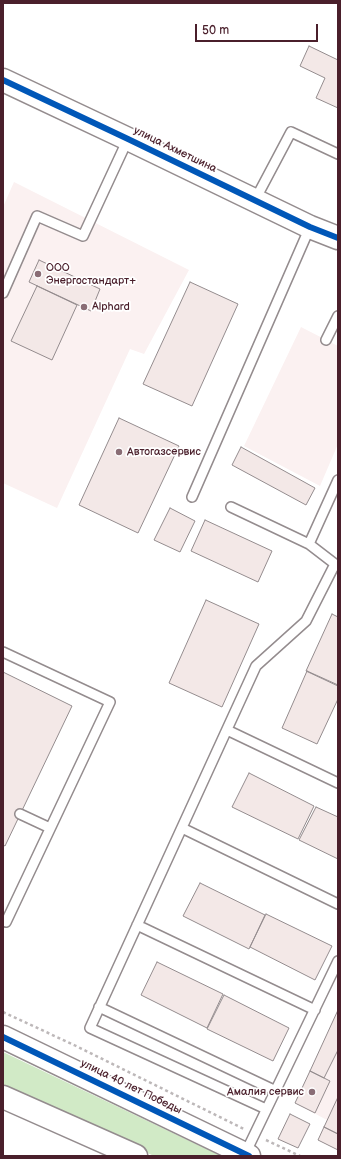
<!DOCTYPE html>
<html>
<head>
<meta charset="utf-8">
<style>
	body { margin:0 }
	#map { position:relative; width:341px; height:1159px; overflow:hidden; background:#fff; font-family:"Balsamiq Sans",sans-serif }
	canvas { display:block }
	.frame { position:absolute; inset:0; border:4px solid #4a1f2b; pointer-events:none }
	.scale { position:absolute; left:195px; top:24px; width:123px; height:18px; box-sizing:border-box; border:2px solid #4a1f2b; border-top:0; padding-left:5px; font-size:12px; line-height:14px; white-space:nowrap; color:#4a1f2b; -webkit-text-stroke:3px #fff; paint-order:stroke }
</style>
</head>
<body>
<div id="map">
<canvas width="341" height="1159"></canvas>
<div class="frame"></div>
<div class="scale">50 m</div>
</div>
<script>
const ctx = document.querySelector('canvas').getContext('2d');
ctx.lineJoin = 'round';
function paint(path, color) { ctx.fillStyle = color; ctx.fill(path, 'evenodd'); }
const poly = rows => new Path2D(rows.map(r => 'M' + r).join(''));
function trace(path, color, width, dash) { ctx.strokeStyle = color; ctx.lineWidth = width; ctx.lineCap = dash ? 'butt' : 'round'; ctx.setLineDash(dash || []); ctx.stroke(path); }
function write(font, color, halo, rows, align = 'center') {
  ctx.font = font + ' "Balsamiq Sans",sans-serif'; ctx.lineWidth = 3.5; ctx.setLineDash([]); ctx.textBaseline = 'middle'; ctx.strokeStyle = halo; ctx.fillStyle = color; for (const [text, x, y, turn = 0] of rows) {
    ctx.save(); ctx.translate(x, y); ctx.rotate((+turn || 0) * Math.PI / 180); ctx.textAlign = isNaN(turn) ? turn : align; if (halo) ctx.strokeText(text, 0, 0); ctx.fillText(text, 0, 0); ctx.restore();
  }
}
paint(poly([
	[14,182,189,270,144,354,130,349,57,508,3,483,3,207],
	[301,327,338,346,338,444,320,486,244,446],
	[338,1010,338,1150,318,1140,327,1120,295,1103]
]), '#fbf1f1');
paint(poly([
	[3,1052,221,1156,154,1156,3,1085]
]), '#d1eac6');
const building = poly([
	[309,46,338,60,338,108,316,98,325,78,300,66,309,46],
	[39,260,100,289,91,311,29,282,39,260],
	[190,282,238,304,192,406,143,384,190,282],
	[37,286,77,305,52,360,11,341,37,286],
	[119,418,179,446,138,533,79,505,119,418],
	[241,447,315,488,306,505,232,465,241,447],
	[170,508,195,521,180,552,154,540,170,508],
	[205,520,272,551,258,582,191,551,205,520],
	[206,600,259,624,222,707,169,683,206,600],
	[332,614,338,617,338,686,306,671,332,614],
	[307,671,338,685,338,699,317,744,282,728,307,671],
	[3,672,72,706,5,846,3,845,3,672],
	[249,773,314,806,298,839,232,807,249,773],
	[316,807,338,817,338,859,299,840,316,807],
	[200,883,265,915,249,949,183,916,200,883],
	[266,914,332,946,315,980,250,947,266,914],
	[157,962,223,994,207,1028,141,995,157,962],
	[224,995,289,1028,273,1061,207,1029,224,995],
	[338,1010,338,1050,324,1078,310,1071,338,1010],
	[310,1071,330,1081,315,1113,295,1103,310,1071],
	[338,1097,338,1134,324,1127,338,1097],
	[290,1114,310,1124,298,1148,278,1139,290,1114],
	[324,1127,338,1134,338,1150,318,1140,324,1127]
]);
paint(building, '#f3e8e7');
trace(building, '#948c8e', 1);
const lane = poly([
	[255,200,291,132,338,154],
	[3,293,37,216,83,236,128,139],
	[326,340,338,316],
	[192,497,310,227],
	[231,507,309,544,338,480],
	[309,544,335,564],
	[3,652,110,702,6,922],
	[227,730,338,783],
	[20,814,50,828],
	[182,828,338,904],
	[137,925,315,1010],
	[99,1007,276,1091],
	[266,1109,90,1028,256,666,306,621,335,564,338,566],
	[245,1154,338,961]
]);
const secondary = poly([
	[3,80,128,139,310,227,338,238],
	[3,1037,249,1156],
	[3,1097,136,1156]
]);
trace(lane, '#948c8e', 12);
trace(secondary, '#948c8e', 25);
trace(poly([
	[3,1012,74,1045,244,1129],
	[266,1140,300,1156]
]), '#bdb8b9', 2.5, [3, 3]);
trace(lane, '#fff', 9);
trace(secondary, '#fff', 22);
trace(poly([
	[3,80,128,139,310,227,338,238],
	[3,1037,249,1156]
]), '#0057b8', 6);
for (const [x, y, r, color] of [
	[38,274,4,"#896d75"],
	[84,307,4,"#896d75"],
	[119,452,4,"#896d75"],
	[312,1092,4,"#896d75"]
]) { const dot = new Path2D(); dot.arc(x, y, r, 0, 2 * Math.PI); ctx.fillStyle = color; ctx.fill(dot); trace(dot, '#fff', 1.5); }
write('11px', '#4a1f2b', '#fff', [
	["улица Ахметшина",175,150,26],
	["улица 40 лет Победы",131,1087,26]
]);
write('11px', '#4a1f2b', '#fff', [
	["ООО",46,268],
	["Энергостандарт+",46,281],
	["Alphard",92,307],
	["Автогазсервис",127,452],
	["Амалия сервис",304,1092,"right"]
], 'left');
</script>
</body>
</html>
